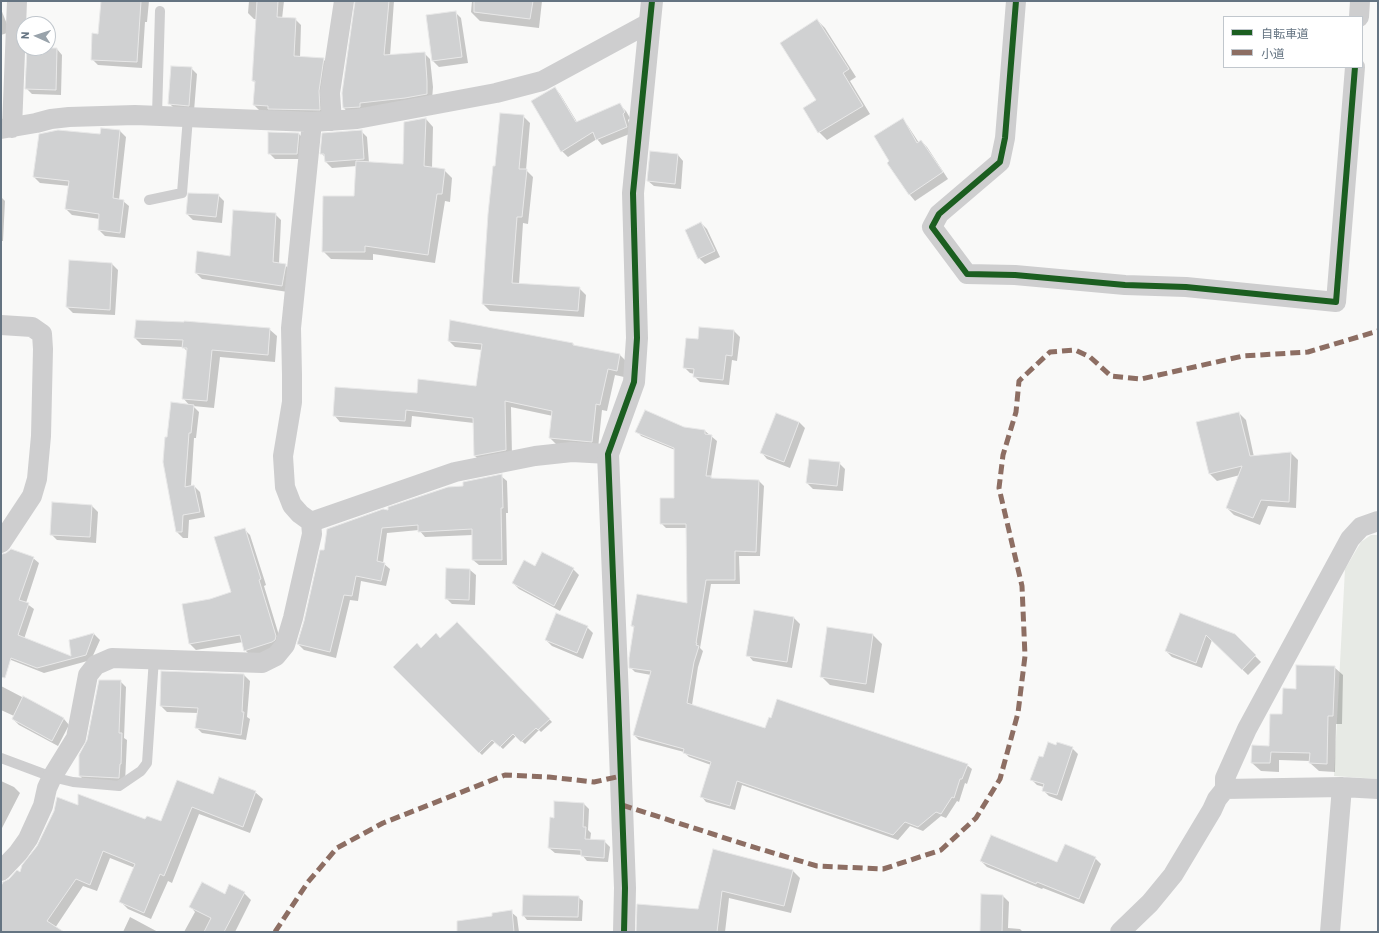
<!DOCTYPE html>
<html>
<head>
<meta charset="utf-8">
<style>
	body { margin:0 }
	#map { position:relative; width:1379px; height:933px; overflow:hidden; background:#f9f9f8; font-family:Barlow,"Noto Sans JP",sans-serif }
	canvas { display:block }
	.frame { position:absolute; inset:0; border:2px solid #657482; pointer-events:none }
	.legend { position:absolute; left:1223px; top:16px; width:140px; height:52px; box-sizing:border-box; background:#fff; border:1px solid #c1c7cd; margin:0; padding:5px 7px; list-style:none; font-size:12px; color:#657482 }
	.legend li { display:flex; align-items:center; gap:8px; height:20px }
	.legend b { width:20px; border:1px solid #c1c7cd }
	.north { position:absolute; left:16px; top:16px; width:40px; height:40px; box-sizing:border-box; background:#fff; border:1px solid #c1c7cd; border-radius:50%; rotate:273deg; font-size:11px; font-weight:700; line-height:16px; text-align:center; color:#657482 }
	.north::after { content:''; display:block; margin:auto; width:14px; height:18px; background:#99a3ab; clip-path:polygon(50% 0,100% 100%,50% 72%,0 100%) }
</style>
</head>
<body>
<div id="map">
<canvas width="1379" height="933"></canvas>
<div class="frame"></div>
<ul class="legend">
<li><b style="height:5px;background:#1b5e20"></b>自転車道</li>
<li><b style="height:5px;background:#8d6e63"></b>小道</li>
</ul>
<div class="north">N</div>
</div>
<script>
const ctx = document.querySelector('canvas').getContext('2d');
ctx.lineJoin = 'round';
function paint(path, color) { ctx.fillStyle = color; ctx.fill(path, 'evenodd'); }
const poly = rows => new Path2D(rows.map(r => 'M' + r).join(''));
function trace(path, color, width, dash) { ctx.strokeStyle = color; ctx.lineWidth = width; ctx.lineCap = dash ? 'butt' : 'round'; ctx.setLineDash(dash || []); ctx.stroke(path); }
paint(poly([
	[1371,535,1378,535,1378,779,1334,776,1345,569,1361,542]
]), '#e7eae5');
paint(poly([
	[102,1,149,1,147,22,145,22,142,68,98,65,92,59,99,35],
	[249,1,284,1,282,19,295,19,301,25,300,58,323,59,329,65,325,115,260,111,254,105,256,83,253,81,257,19,254,19,248,13],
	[356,1,394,1,390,56,424,53,430,59,433,87,432,100,349,114,344,108,343,94],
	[472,1,542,1,539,28,480,21,471,12],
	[1,9,10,32,1,35],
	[455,12,461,18,468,63,439,67,433,61],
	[817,20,825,28,856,77,850,81,870,114,827,140,819,132,817,100],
	[57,49,62,55,61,95,32,94,26,88],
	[191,68,197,74,194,111,175,109,169,103],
	[555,88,560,94,577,122,620,105,626,111,630,118,628,120,632,133,602,145,597,139,568,157,562,151],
	[523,116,530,123,526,170,533,177,528,224,523,223,519,284,579,288,586,295,584,317,490,311,483,304,496,167],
	[426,119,433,127,432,168,444,170,452,178,450,202,445,201,435,263,373,254,373,260,331,259,323,251,355,197,357,166,332,168,326,162,325,157,321,153,361,131,367,137,369,163,404,165],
	[902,120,908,126,919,143,921,141,927,147,948,179,915,201,910,195,888,163],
	[101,129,120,131,126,137,119,200,123,201,129,206,125,238,105,236,99,230,100,219,72,215,66,209,70,186,40,183,34,177,101,135],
	[299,134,305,140,303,159,275,159,269,153],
	[678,155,683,161,681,189,654,186,648,181],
	[218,195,224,201,222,223,193,220,187,214],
	[1,197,5,201,3,241,1,241],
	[275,214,281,220,279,264,285,265,291,271,288,292,202,279,196,273,231,257],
	[701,223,707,229,720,257,705,264,699,258,686,230],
	[70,261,112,264,118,270,115,315,73,313,67,307],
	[269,329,277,336,275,362,220,357,214,408,193,406,199,412,196,438,194,438,191,486,194,486,200,492,205,517,189,520,188,538,183,538,177,532,168,438,190,406,183,398,188,352,183,347,142,345,135,338],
	[734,331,740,337,737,361,732,360,729,385,700,382,694,376,695,374,690,373,684,367,699,340],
	[449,341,573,344,575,346,620,355,626,361,624,377,615,375,607,411,602,410,598,448,557,445,550,438,553,416,511,407,512,456,481,462,475,456,474,423,412,416,411,427,340,422,334,415,417,394,477,387,482,350,455,347],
	[1239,413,1246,420,1254,457,1291,453,1298,460,1296,508,1268,506,1260,525,1234,515,1227,508,1240,475,1217,481,1210,474],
	[799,422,805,428,790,468,767,459,762,453],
	[684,428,705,431,717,441,711,477,713,479,759,481,764,486,760,556,739,556,740,584,711,584,700,648,703,651,698,667,692,705,766,730,967,765,972,769,967,784,965,783,959,802,957,801,946,818,941,816,923,831,910,826,898,840,742,785,735,810,706,802,702,797,711,765,689,757,684,752,639,740,634,735,651,675,635,672,630,667,635,628,632,626,688,604,687,528,666,528,661,523,675,499,675,450,641,436,637,431],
	[839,463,845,469,843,491,813,489,807,483],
	[501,476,507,481,508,513,506,513,507,565,479,565,473,560,473,535,425,537,419,530,387,533,383,563,390,569,386,586,361,581,358,601,350,600,336,658,304,650,298,644,325,552,389,511],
	[53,503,92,506,98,512,96,543,57,540,51,534],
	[244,529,250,535,266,585,264,586,281,642,278,648,251,656,245,650,243,642,196,650,190,644,210,600,232,593],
	[33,558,39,563,26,603,34,609,24,639,72,657,70,641,94,634,100,640,91,660,44,673,1,656,1,559],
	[535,567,573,569,579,575,560,611,519,589,513,583],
	[470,570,476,575,475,605,452,604,446,598],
	[1180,614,1234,635,1261,662,1248,675,1212,640,1202,668,1172,657,1166,651],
	[794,618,800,624,792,668,753,661,748,655],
	[457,623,552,722,541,732,539,730,525,744,516,736,503,749,495,742,482,755,395,667,421,649,440,639],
	[587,627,593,633,583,659,552,646,546,640],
	[828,628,873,635,882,644,874,693,830,685,821,676],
	[1334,667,1343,675,1342,724,1336,724,1335,772,1319,771,1310,763,1310,761,1279,760,1279,772,1261,771,1252,763,1270,747,1283,715,1297,690],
	[244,675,250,681,247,717,250,719,246,740,202,733,196,727,198,713,167,712,161,706],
	[120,681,126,687,124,738,127,740,125,783,86,782,80,776],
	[1,686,64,719,69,725,58,746,19,725,13,719,14,716,1,710],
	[1057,746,1072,748,1078,754,1062,801,1049,796,1043,790,1044,787,1037,785,1031,779],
	[1,781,14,787,20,793,1,830],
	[255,792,263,799,250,833,199,814,172,883,168,881,151,919,128,909,121,902,135,868,110,858,97,891,83,886,55,928,62,932,1,932,1,887,20,874,79,806,162,823,214,795],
	[584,804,589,809,588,830,591,833,590,841,604,841,610,847,608,862,587,861,582,855,555,853,549,848,551,818,554,819],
	[714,851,792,870,800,878,791,913,729,898,725,932,638,932,699,910],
	[1095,858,1101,864,1084,904,1043,888,1042,889,987,867,981,861,1058,863],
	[244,893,251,900,235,932,184,932,195,912,191,907,225,895],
	[1003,896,1009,902,1008,928,1020,929,1023,932,981,932],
	[578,897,583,901,582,921,527,920,523,915],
	[511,912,517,917,519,932,479,932,493,917],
	[130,917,158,932,123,932]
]), '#0003');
const building = poly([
	[101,1,141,1,137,62,91,60,92,33,98,34,101,1],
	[257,1,278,1,277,17,296,18,294,56,324,58,319,91,320,110,268,109,268,106,253,105,255,81,252,81,257,1],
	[355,1,389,1,384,55,425,52,427,81,427,94,405,98,360,103,360,107,343,108,342,93,355,1],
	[474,1,533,1,530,19,474,12,474,1],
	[456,11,462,57,432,61,426,15,456,11],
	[817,19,849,69,843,73,863,106,818,133,803,108,816,100,780,43,817,19],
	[27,48,57,48,56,90,25,89,27,48],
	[171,66,192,67,189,106,168,104,171,66],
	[555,87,576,122,620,103,625,112,623,114,627,127,596,140,593,132,561,152,531,101,555,87],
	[500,113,524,115,519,169,527,169,522,217,517,217,512,283,580,287,578,311,482,304,488,214,493,166,495,166,500,113],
	[426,118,424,166,445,169,442,194,437,194,428,255,365,246,365,252,322,252,323,196,354,196,356,161,403,164,404,122,426,118],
	[903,118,917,143,921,140,943,172,909,195,887,163,889,161,874,136,903,118],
	[101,128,120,130,113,198,124,200,120,233,98,230,99,214,65,209,69,181,33,177,39,134,58,130,100,134,101,128],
	[362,130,364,159,325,162,324,154,320,154,322,133,362,130],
	[268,132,299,133,297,154,268,154,268,132],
	[650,151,678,154,675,184,647,181,650,151],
	[188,193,219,194,216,217,186,214,188,193],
	[233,210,276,213,273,262,286,264,282,286,195,273,197,251,230,256,233,210],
	[701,222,715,251,698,259,685,230,701,222],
	[69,260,112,263,110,310,66,307,69,260],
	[136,320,184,322,184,321,270,328,268,355,212,350,207,401,182,399,187,348,182,348,183,340,134,338,136,320],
	[450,320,573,343,573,345,620,354,617,371,608,369,600,405,596,404,592,442,549,438,552,411,505,401,506,450,474,456,473,418,406,410,405,421,333,416,335,387,417,393,418,379,476,386,482,344,448,341,450,320],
	[699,327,734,330,732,356,726,355,723,380,693,377,694,369,683,368,686,338,698,339,699,327],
	[171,402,194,405,191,433,189,433,185,487,194,485,200,512,183,515,182,532,176,532,163,462,165,437,167,437,171,402],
	[645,410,684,427,705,430,705,434,712,435,706,476,711,476,711,478,759,480,756,552,735,551,735,580,706,580,696,643,697,643,696,645,699,646,694,662,687,703,765,728,769,717,771,718,777,699,968,764,962,779,960,779,954,798,952,797,941,814,936,812,918,827,905,822,893,835,737,781,730,806,700,797,711,762,683,753,684,749,633,735,651,671,629,668,629,658,634,626,631,626,637,594,687,603,686,524,660,524,660,498,674,498,674,448,635,432,645,410],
	[1239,412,1250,456,1291,452,1289,502,1261,500,1253,518,1226,508,1242,466,1209,474,1196,422,1239,412],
	[776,413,799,422,784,462,760,453,776,413],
	[809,459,840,462,837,486,806,483,809,459],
	[502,474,503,508,501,508,502,560,472,560,472,529,418,532,418,525,382,528,377,561,385,563,381,581,356,576,352,596,344,595,330,652,297,644,304,621,320,550,324,550,327,529,383,509,388,510,388,507,448,487,463,486,463,482,502,474],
	[52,502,92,505,90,537,50,535,52,502],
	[245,528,261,579,259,580,276,636,275,640,272,642,244,651,240,635,189,644,182,604,210,599,231,592,214,537,245,528],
	[11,549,34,557,19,600,29,603,18,635,71,656,69,640,94,633,86,655,37,668,11,658,5,678,1,677,1,556,2,554,6,553,11,549],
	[542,552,574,568,554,606,512,583,524,560,535,566,542,552],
	[446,568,470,569,469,600,445,599,446,568],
	[754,610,794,617,787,662,746,656,754,610],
	[556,613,588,626,577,653,545,640,556,613],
	[1180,613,1235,634,1256,655,1242,670,1206,635,1196,663,1165,651,1180,613],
	[457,622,550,719,538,730,536,728,521,742,513,734,500,747,492,740,479,753,393,667,417,643,421,648,436,633,440,638,457,622],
	[827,627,873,634,866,684,820,677,827,627],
	[1296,665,1335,666,1333,716,1328,716,1327,764,1309,763,1310,753,1271,752,1270,763,1251,763,1252,745,1269,746,1270,714,1282,714,1283,688,1296,689,1296,665],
	[161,671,244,674,242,712,244,712,241,735,195,728,198,708,160,706,161,671],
	[99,680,121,680,119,733,122,733,121,764,120,764,119,778,79,776,79,755,87,740,99,680],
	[23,696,64,718,52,741,12,719,23,696],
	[1048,742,1056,745,1057,742,1073,747,1057,795,1042,791,1044,784,1030,780,1039,756,1043,757,1048,742],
	[219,777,256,791,243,827,192,807,164,876,160,874,144,913,119,902,135,864,103,851,90,885,76,879,47,921,64,932,1,932,1,886,3,882,9,879,17,870,20,872,22,865,37,846,54,811,57,797,78,805,78,794,145,819,147,816,161,821,177,780,213,794,219,777],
	[554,801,584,803,583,827,586,827,585,839,605,840,604,858,581,856,581,850,548,848,550,817,554,818,554,801],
	[991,835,1057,862,1065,844,1096,857,1079,899,1037,882,1036,884,980,861,991,835],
	[713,849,793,870,784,906,722,891,717,932,636,932,637,904,698,909,713,849],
	[202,882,225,894,229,884,245,892,224,932,204,932,211,918,189,907,202,882],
	[981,894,1003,895,1002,932,980,932,981,894],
	[523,895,579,896,578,917,522,916,523,895],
	[512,910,514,932,457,932,457,921,492,916,492,913,512,910]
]);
paint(building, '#d0d1d2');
trace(building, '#e8e8e8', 1);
trace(poly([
	[157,115,160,11],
	[149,200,182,193,188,117],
	[1,758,52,777,73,782,119,786,141,771,147,763,154,658]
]), '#cececf', 10);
trace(poly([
	[1016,1,1005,138,1000,162,939,214,932,227,967,274,1015,275,1125,285,1186,287,1336,302,1355,67],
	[1359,17,1360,1],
	[332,121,330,93,344,1],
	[12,128,17,1],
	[1,129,36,123,51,119,69,117,135,115,312,122,357,119,496,93,542,81,649,23],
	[1,325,32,327,42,334,43,349,41,436,37,479,32,496,1,543],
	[311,522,300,514,292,505,285,487,283,456,292,402,292,375,291,328,312,122],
	[311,522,455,472,535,456,572,452,608,454],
	[1225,789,1342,787,1378,789],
	[1,871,18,853,28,839,43,806,47,788,52,777,76,738,88,675,96,665,112,658,262,663,276,656,285,645,293,618,312,534,311,522],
	[1120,932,1150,903,1173,875,1212,810,1217,799,1225,789,1225,778,1247,729,1350,539,1361,527,1378,521],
	[1330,932,1342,787]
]), '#cececf', 20);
trace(poly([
	[624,932,625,888,618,698,608,454,634,382,637,338,633,193,652,1]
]), '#cececf', 22);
trace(poly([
	[622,805,750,846,817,866,883,869,941,850,976,818,1000,779,1018,713,1025,656,1022,586,999,488,1003,455,1016,412,1019,381,1050,352,1075,350,1090,357,1111,376,1141,379,1243,356,1308,352,1378,331],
	[275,932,308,882,337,848,383,823,505,775,549,777,594,782,621,776]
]), '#8d6e63', 5, [10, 5]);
trace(poly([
	[1016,1,1005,138,1000,162,939,214,932,227,967,274,1015,275,1125,285,1186,287,1336,302,1355,67],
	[624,932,625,888,618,698,608,454,634,382,637,338,633,193,652,1]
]), '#1b5e20', 6);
</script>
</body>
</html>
